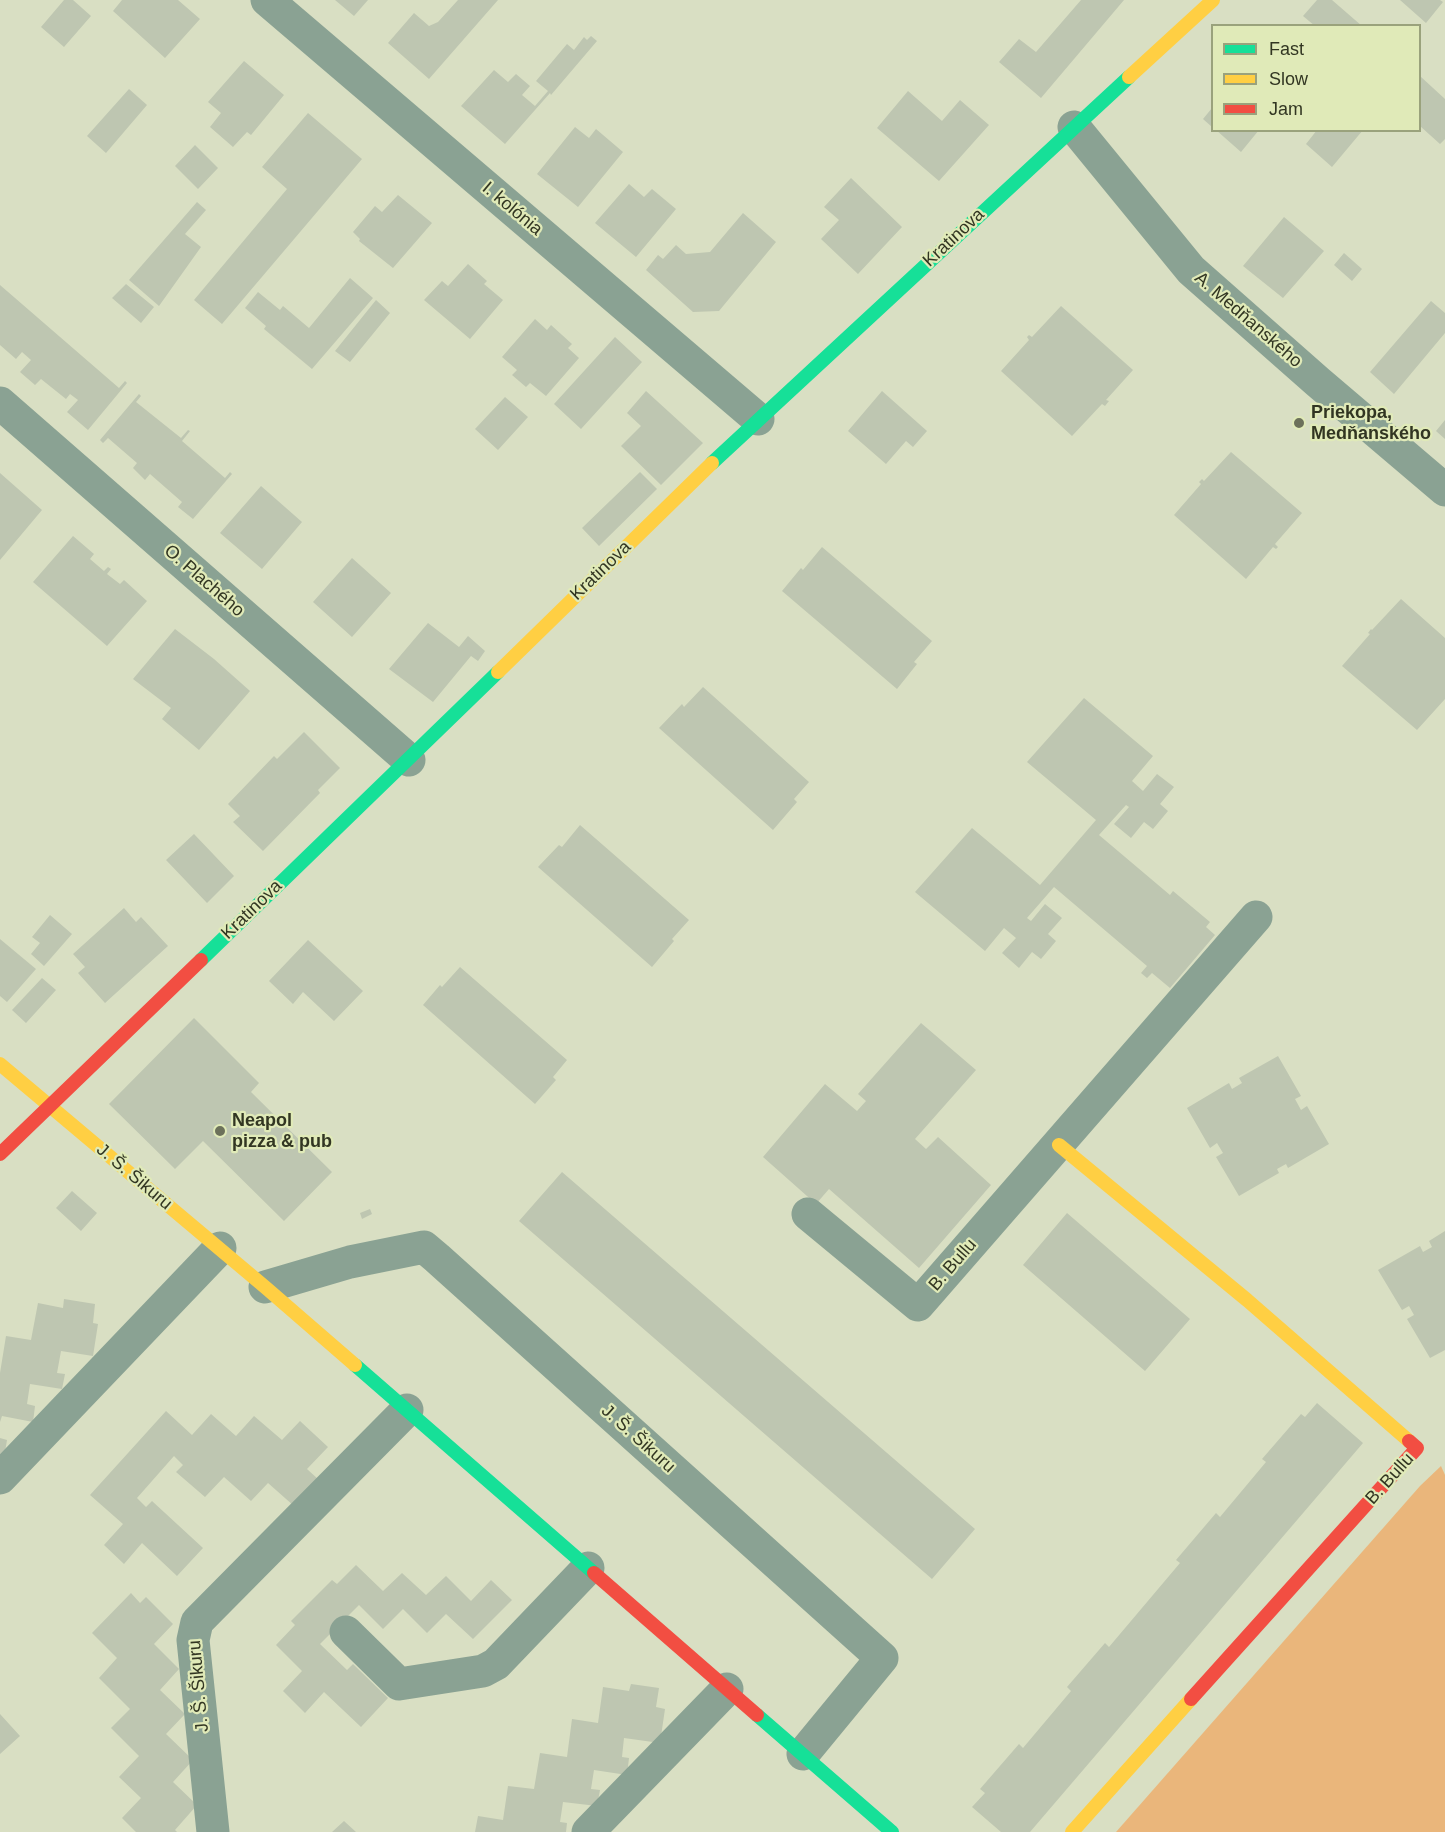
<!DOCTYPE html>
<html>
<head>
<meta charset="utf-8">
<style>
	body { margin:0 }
	#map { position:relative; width:1445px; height:1832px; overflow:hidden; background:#d9dfc3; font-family:Helvetica,sans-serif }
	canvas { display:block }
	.legend { position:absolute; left:1211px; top:24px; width:210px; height:108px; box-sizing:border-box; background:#e0eab8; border:2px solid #9aa27c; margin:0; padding:8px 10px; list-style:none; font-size:18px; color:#323622 }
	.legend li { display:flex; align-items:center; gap:12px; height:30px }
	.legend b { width:30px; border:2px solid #9aa27c }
</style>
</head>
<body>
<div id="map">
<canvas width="1445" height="1832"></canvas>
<ul class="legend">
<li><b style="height:8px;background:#16e098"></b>Fast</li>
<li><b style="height:8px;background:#ffcf43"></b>Slow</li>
<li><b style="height:8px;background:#f24e42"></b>Jam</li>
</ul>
</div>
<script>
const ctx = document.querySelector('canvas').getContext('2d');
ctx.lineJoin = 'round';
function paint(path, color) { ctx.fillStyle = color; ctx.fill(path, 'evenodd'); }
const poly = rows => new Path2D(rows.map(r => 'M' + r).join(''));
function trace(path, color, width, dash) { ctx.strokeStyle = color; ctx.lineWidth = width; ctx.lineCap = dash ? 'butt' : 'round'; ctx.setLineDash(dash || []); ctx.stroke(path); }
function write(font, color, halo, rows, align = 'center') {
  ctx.font = font + ' Helvetica,sans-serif'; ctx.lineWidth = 4.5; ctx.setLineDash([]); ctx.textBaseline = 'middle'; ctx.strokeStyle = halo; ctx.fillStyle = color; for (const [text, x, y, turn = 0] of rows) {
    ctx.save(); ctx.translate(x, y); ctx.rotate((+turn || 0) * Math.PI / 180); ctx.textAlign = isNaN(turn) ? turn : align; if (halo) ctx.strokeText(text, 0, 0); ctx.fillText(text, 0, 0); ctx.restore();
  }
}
paint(poly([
	[1441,1466,1445,1475,1445,1832,1116,1832,1420,1486]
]), '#eab67b');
paint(poly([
	[64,0,73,0,91,16,64,47,41,27],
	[122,0,178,0,200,19,165,58,113,11],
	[335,0,368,0,354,16],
	[458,0,498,0,429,79,388,43,414,13,429,26,438,22],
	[1081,0,1124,0,1041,98,999,62,1019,39,1036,52],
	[1317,0,1332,0,1362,26,1315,26,1303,16],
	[1400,0,1440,0,1443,2,1426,23],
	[591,36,597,41,551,95,550,93,505,144,461,106,494,70,508,82,516,74,530,86,522,95,535,106,548,91,536,81,567,44,574,50,584,37,587,40],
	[244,61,284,95,251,135,247,132,233,147,210,127,221,113,208,102],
	[1420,76,1445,99,1445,139,1440,144,1420,126],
	[129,89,147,105,106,153,87,136],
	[908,91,942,121,960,100,989,125,939,181,877,128],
	[1212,108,1212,127,1203,119],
	[308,113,362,159,222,324,194,300,287,189,262,167],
	[575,127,589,138,596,129,623,152,578,207,537,174],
	[1216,130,1259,130,1241,152],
	[1317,130,1363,130,1332,167,1306,144],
	[195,145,218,168,198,189,175,166],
	[851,178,902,227,858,274,821,239,839,220,824,207],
	[629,184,644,197,652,189,676,209,636,257,595,223],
	[398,195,432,223,393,268,359,241,360,239,353,232,375,206,382,212],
	[197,202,206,210,185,234,201,247,159,306,129,280],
	[743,213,776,242,719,311,693,312,646,270,658,255,663,259,676,245,686,254,710,252],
	[1284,217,1324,251,1283,298,1243,266],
	[1344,253,1362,269,1352,281,1334,265],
	[468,264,487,281,484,284,503,300,470,339,424,300,442,281,448,286],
	[350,278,373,298,312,369,264,329,266,326,245,308,258,292,280,310,283,306,309,328],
	[126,284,154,307,141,323,112,298],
	[0,285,119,388,125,381,127,383,88,430,67,412,78,400,70,394,66,399,41,379,35,385,20,372,31,360,22,352,16,359,0,345],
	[376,300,390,313,350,362,335,351],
	[1431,301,1445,313,1445,333,1394,394,1370,372],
	[1061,306,1133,370,1106,400,1109,401,1105,406,1102,404,1072,436,1001,371,1029,340,1027,337,1029,335,1032,337],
	[535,319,547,330,551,325,572,344,568,348,579,358,546,396,530,383,526,387,512,375,517,370,502,357],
	[615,337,642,362,581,429,554,404],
	[646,391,703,443,661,485,621,446,641,426,627,413],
	[882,391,927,431,913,447,906,441,886,464,848,431],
	[139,394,141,396,136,402,181,438,188,430,190,431,182,441,225,478,230,472,232,474,193,519,178,507,182,502,150,474,145,480,133,468,137,463,108,438,103,443,100,440],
	[505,397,528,417,498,450,475,429],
	[1445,420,1445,439,1436,431],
	[1231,452,1302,513,1275,544,1278,547,1276,549,1273,547,1246,579,1174,515,1201,484,1199,482,1202,479,1204,481],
	[640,472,657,489,599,546,582,528],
	[0,473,42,510,0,560],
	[261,486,302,522,262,569,220,533],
	[73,536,94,554,90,559,104,571,108,567,111,569,107,574,120,584,124,580,147,601,107,646,33,582],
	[822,547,932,641,914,662,917,664,897,689,782,591,801,568,803,570],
	[352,558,391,593,352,637,313,602],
	[1401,599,1445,638,1445,699,1417,730,1342,666,1370,634,1368,633,1371,629,1372,630],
	[428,623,459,647,468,636,485,651,478,661,471,656,433,702,389,669],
	[175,629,214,659,250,691,199,750,162,719,171,708,133,679],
	[703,687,809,782,794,799,797,802,773,830,659,728,682,704,684,707],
	[1084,698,1153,756,1132,781,1143,791,1157,774,1174,787,1160,804,1168,811,1153,829,1144,822,1131,838,1114,824,1129,807,1126,805,1099,835,1170,895,1173,891,1210,922,1206,927,1215,935,1170,988,1152,973,1147,978,1141,973,1147,966,1054,887,1027,918,1031,921,1045,904,1062,918,1048,934,1056,941,1041,959,1032,952,1019,968,1002,953,1016,938,1004,928,985,951,915,892,972,828,1040,885,1096,820,1027,762],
	[304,732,340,768,318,790,320,793,263,851,233,822,240,816,228,804,274,756,277,759],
	[580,825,689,920,672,939,674,941,652,967,538,867,559,845,562,847],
	[194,834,234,876,207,903,166,860],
	[124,908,136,922,141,917,168,946,105,1003,78,973,85,967,73,954],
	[50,915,72,934,44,966,31,954,40,943,32,937],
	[0,939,36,969,7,1002,0,996],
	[308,940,363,991,334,1021,303,992,293,1004,269,981],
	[460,967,567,1060,553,1077,556,1080,535,1104,423,1005,440,985,442,987],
	[42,978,56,990,26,1023,12,1010],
	[194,1018,259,1083,251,1092,332,1172,284,1221,203,1141,175,1169,109,1104],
	[921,1023,976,1070,915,1139,926,1149,938,1137,991,1185,919,1268,829,1189,816,1204,763,1157,825,1084,857,1111,866,1101,858,1094],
	[1278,1056,1301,1096,1295,1099,1301,1110,1307,1106,1329,1144,1288,1168,1286,1164,1277,1169,1279,1173,1239,1196,1216,1157,1223,1153,1217,1143,1210,1148,1187,1108,1229,1083,1232,1089,1242,1083,1239,1078],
	[562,1172,975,1529,932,1579,519,1221],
	[72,1191,97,1213,81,1231,56,1208],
	[370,1209,372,1214,362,1219,360,1213],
	[1067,1213,1190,1319,1145,1371,1023,1265],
	[1445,1231,1445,1350,1430,1358,1407,1319,1414,1315,1409,1306,1402,1310,1378,1270,1420,1246,1423,1252,1432,1247,1429,1241],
	[64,1299,95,1304,93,1323,98,1324,93,1356,61,1351,57,1373,65,1374,62,1389,30,1384,27,1404,35,1406,33,1422,2,1416,0,1422,0,1373,6,1336,31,1340,38,1303,63,1308],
	[1317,1403,1363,1443,1030,1832,1001,1832,972,1807,985,1793,980,1789,1019,1744,1023,1748,1071,1691,1067,1687,1105,1643,1109,1647,1180,1563,1176,1560,1216,1513,1220,1517,1266,1462,1262,1459,1301,1414,1305,1417],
	[166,1411,192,1435,211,1414,236,1436,254,1416,282,1440,300,1421,328,1447,307,1469,319,1480,294,1506,268,1483,251,1501,224,1477,205,1497,176,1472,183,1465,174,1456,137,1498,146,1507,152,1501,203,1548,177,1576,142,1543,124,1564,104,1545,123,1524,90,1495],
	[0,1438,7,1440,4,1458,0,1457],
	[356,1565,383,1591,402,1573,426,1595,446,1576,471,1601,491,1580,512,1600,473,1639,446,1614,427,1633,403,1609,383,1629,359,1605,320,1644,347,1670,353,1664,388,1698,361,1727,324,1692,305,1713,283,1691,302,1671,276,1645,295,1625,291,1621,332,1580,337,1584],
	[131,1593,140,1603,146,1597,173,1624,154,1644,179,1669,160,1690,185,1714,166,1734,193,1760,173,1782,197,1805,175,1830,177,1832,136,1832,122,1818,141,1798,119,1777,139,1756,111,1728,130,1709,99,1678,117,1658,92,1633],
	[631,1684,659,1688,656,1707,665,1709,660,1743,624,1738,622,1757,629,1758,627,1775,594,1770,591,1789,600,1790,597,1806,563,1802,560,1822,567,1823,566,1832,475,1832,478,1816,503,1820,508,1786,534,1789,540,1753,567,1757,572,1719,598,1723,603,1687,629,1691],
	[0,1714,20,1736,0,1754],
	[344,1821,356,1832,332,1832]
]), '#bec6b1');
trace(poly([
	[267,0,758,419],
	[1074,127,1191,270,1318,382,1445,490],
	[0,403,409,760],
	[808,1214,918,1305,1256,917],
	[265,1287,350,1262,424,1247,437,1258,882,1658,803,1754],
	[0,1478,220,1248],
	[346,1632,399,1684,483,1671,496,1664,588,1568],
	[213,1832,193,1640,197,1622,407,1410],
	[588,1832,727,1689]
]), '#8aa293', 33);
trace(poly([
	[712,463,1129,77],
	[201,960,498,672],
	[355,1365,594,1573],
	[757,1715,892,1832]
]), '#16e098', 14);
trace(poly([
	[1129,77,1213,0],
	[498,672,712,463],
	[0,1064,265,1287,355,1365],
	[1059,1145,1247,1300,1409,1441],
	[1072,1832,1191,1699]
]), '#ffcf43', 14);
trace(poly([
	[0,1154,201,960],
	[594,1573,757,1715],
	[1191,1699,1417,1448,1409,1441]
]), '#f24e42', 14);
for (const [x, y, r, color] of [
	[1299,423,6,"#6c715a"],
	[220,1131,6,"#6c715a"]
]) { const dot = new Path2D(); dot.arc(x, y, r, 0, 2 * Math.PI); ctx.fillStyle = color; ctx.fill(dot); trace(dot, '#e0eab8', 2); }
write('18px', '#323622', '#e0eab8', [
	["I. kolónia",512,209,40],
	["Kratinova",954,238,-43],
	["A. Medňanského",1248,320,41],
	["Kratinova",601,571,-44],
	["O. Plachého",204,581,41],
	["Kratinova",252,910,-44],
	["J. Š. Šikuru",134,1177,40],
	["B. Bullu",953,1265,-49],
	["J. Š. Šikuru",638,1439,42],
	["B. Bullu",1390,1479,-48],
	["J. Š. Šikuru",199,1686,-95]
]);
write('bold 18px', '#323622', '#e0eab8', [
	["Priekopa,",1311,413],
	["Medňanského",1311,434],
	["Neapol",232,1121],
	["pizza & pub",232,1142]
], 'left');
</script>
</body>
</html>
